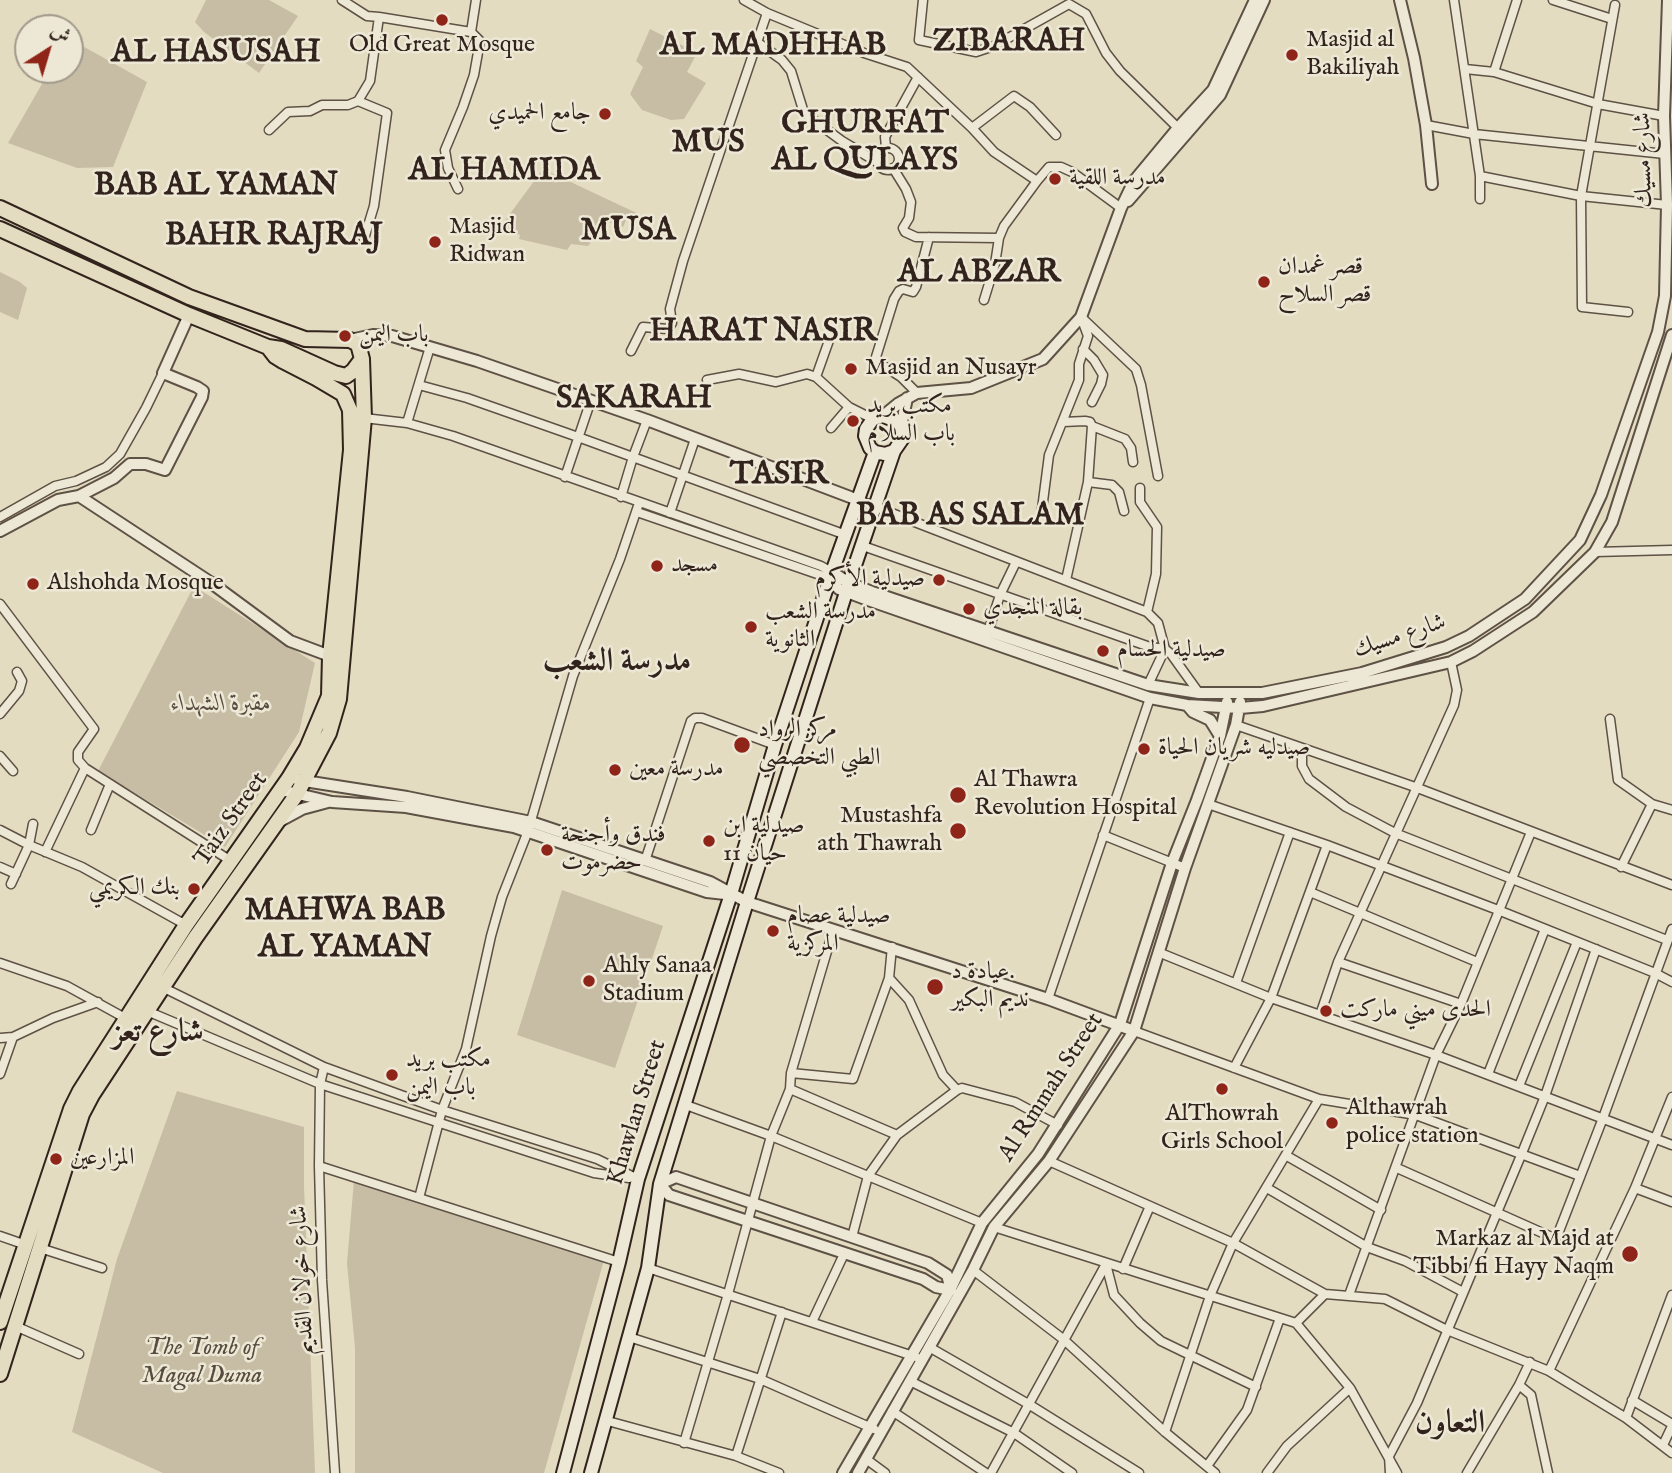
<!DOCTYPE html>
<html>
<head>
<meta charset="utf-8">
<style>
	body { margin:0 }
	#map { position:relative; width:1672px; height:1473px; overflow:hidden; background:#e4dcc0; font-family:"IM FELL English",Amiri,serif }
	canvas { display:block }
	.north { position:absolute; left:14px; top:14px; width:70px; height:70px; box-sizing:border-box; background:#ede8d6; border:2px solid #a2998c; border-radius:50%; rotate:37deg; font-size:19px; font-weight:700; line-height:28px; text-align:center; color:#32231c }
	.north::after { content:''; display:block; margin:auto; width:24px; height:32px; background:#8f2418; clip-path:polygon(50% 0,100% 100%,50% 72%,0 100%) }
</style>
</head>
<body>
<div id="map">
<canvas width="1672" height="1473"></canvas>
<div class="north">ش</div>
</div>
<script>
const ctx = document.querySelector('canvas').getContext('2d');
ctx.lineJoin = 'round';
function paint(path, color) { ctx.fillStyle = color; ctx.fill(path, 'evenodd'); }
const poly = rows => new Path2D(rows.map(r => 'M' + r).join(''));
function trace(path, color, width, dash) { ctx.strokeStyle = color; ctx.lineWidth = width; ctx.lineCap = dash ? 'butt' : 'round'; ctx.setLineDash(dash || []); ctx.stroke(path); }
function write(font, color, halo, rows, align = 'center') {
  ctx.font = font + ' "IM FELL English",Amiri,serif'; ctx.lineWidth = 5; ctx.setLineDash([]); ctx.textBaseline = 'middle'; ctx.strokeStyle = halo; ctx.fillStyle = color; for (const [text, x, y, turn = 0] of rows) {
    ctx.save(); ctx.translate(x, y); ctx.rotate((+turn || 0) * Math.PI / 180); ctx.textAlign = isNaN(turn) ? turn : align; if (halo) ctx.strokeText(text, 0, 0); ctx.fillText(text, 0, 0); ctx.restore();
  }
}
paint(poly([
	[206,0,269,0,298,16,259,73,204,32,195,22],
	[650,29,697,53,687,72,706,83,684,119,671,120,642,110,630,94,643,67,636,61],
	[70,39,147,82,113,167,77,168,8,143,50,70,70,70],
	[543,169,643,216,639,224,626,220,623,227,608,222,588,246,571,244,567,250,519,239,520,235,501,226],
	[0,272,20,282,27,288,18,320,0,312],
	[194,586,315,663,299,732,225,847,98,771],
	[562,890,663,926,615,1068,517,1035],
	[177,1091,304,1127,304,1187,315,1473,163,1473,72,1432,117,1259],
	[354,1180,604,1260,544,1473,355,1473,355,1348,347,1263]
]), '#c6bda4');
const minor = poly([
	[342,0,367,16,379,17],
	[744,0,767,13,864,53,907,67,972,128,994,152,1037,181,1049,167,1061,167,1072,172,1121,208],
	[923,0,919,40,976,52,994,46,1069,4,1086,14,1106,53,1120,71,1178,128],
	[1454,0,1480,176,1480,199],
	[1553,0,1612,19],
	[1615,5,1581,196,1582,307,1628,312],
	[757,42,782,60,791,71,804,113,842,141,877,162],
	[1465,69,1494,72,1598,104,1664,116],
	[1494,72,1517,0],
	[1426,125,1474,134,1665,154],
	[972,128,1014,96,1030,107,1056,135],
	[269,130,288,112,310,111,322,105,348,105,358,101],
	[886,147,885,137,918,77],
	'877 159a11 11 0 1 1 22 0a11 11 0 1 1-22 0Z',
	[893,168,906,189,911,202,909,218,903,228,905,232,916,237,999,238],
	[1480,176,1581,196,1667,205],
	[458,189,448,168,445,150,463,107,474,75,480,41,471,32],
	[364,239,374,206,387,113,358,101,370,81,379,17,471,32,476,0],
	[984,300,995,264,999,238,1004,226,1037,181],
	[1083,349,1094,360,1103,375,1101,384,1092,402],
	[631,351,643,327,668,329,672,323,670,309,683,261,767,13],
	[816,377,832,332],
	[707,380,739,374,776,382,807,374,816,377,849,407,873,419],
	[419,385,467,398,578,437,846,535],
	[917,393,901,377,879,363,876,357,894,299,899,291,903,289,913,292,916,287,929,237],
	[364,418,407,423,453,436,821,566,832,572],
	[1063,422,1085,421,1090,422,1092,426,1088,482,1066,580],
	[407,423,430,347],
	[1092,426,1125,439,1131,448,1133,462],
	[831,428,849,407],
	[565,477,591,400],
	[1088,482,1112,485,1119,492,1124,511],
	[1140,488,1140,502,1157,527,1156,574,1147,612],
	[621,497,633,457,647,420],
	[858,500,1147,612,1158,623,1165,649],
	[1042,509,1049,455,1079,380,1079,364,1088,336,1081,317,1136,369,1141,385,1158,476],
	[637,512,826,577,830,580],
	[670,513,695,439],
	[0,517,55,486,76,481,106,467,120,454,146,408,163,373],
	[863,546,1150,647,1165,649,1171,654,1199,693],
	[1595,552,1672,550],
	[0,604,94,729,78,752,78,760,85,768,231,861],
	[988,632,1000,595,1016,562],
	[1148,685,1165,649],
	[0,714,19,691,22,681,17,672],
	[1610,719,1618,780,1652,804,1672,810],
	[1236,725,1415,787,1672,885],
	[1302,748,1302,766,1309,779,1346,807,1395,833,1667,940],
	[0,756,13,771],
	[1208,804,1327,845,1498,910,1655,973,1672,982],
	[0,830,29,845,82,867,186,925],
	[91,830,110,784],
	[1103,835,1185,868],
	[45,852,85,768],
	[645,861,691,721,695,718,702,718,775,745],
	[0,867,16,874],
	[1621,867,1652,804],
	[11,884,29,845,33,824],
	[1310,892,1477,962],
	[1158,952,1271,998,1436,1055,1672,1145],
	[1338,962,1461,1004],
	[0,963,67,986,125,1018],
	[889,978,909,1000,943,1075,957,1090],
	[1236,983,1290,832],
	[162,987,324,1067],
	[1048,999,1150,698],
	[147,1011,320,1084,594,1173,629,1178],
	[1320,1015,1338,962,1454,705,1457,690,1451,662],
	[1134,1031,1319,1099,1416,1115,1580,1176],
	[0,1038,13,1037,53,1018,98,1002],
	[1234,1068,1271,998,1327,845],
	[791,1073,853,1079,889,978,892,947],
	[0,1074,13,1037],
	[1488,1074,1545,929],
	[1519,1086,1577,942],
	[790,1089,897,1135],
	[686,1105,771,1136,982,1223],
	[1287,1156,1381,1210],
	[1049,1161,1233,1243,1325,1294],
	[319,1166,619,1262],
	[1397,1168,1556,1239,1603,1118,1672,929],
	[1267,1188,1367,1247,1405,1261,1463,1292],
	[1635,1188,1672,1202],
	[419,1198,442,1110,466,1049,491,936,502,897,528,831,573,676,620,559,639,503],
	[994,1227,1296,1323,1350,1388,1397,1473],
	[0,1236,26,1245],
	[852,1237,868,1176,897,1135,957,1090,962,1088,1015,1102,1058,1125],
	[40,1248,102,1268],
	[1106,1264,1114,1295,1140,1323,1161,1341,1256,1387],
	[648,1268,916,1357],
	[1123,1269,1150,1206],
	[973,1270,1063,1339,1165,1432,1215,1473],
	[1349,1295,1436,1055,1461,1004,1531,832],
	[812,1322,844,1254],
	[1296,1323,1325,1294,1385,1299,1447,1330,1549,1371,1626,1418,1672,1453],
	[13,1325,79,1354],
	[629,1337,760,1379,874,1429],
	[929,1347,1030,1405,1139,1473],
	[1549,1371,1635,1188,1672,1097],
	[910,1381,1014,1433,1072,1473],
	[1519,1385,1531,1395,1548,1473],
	[1632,1400,1672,1424],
	[892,1411,986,1473],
	[1626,1418,1672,1295],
	[604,1420,736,1456,779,1473],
	[1165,1432,1210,1296,1233,1243,1319,1099],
	[684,1443,728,1294,771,1136,790,1089,791,1073,833,931],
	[1663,1445,1672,1426],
	[736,1456,782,1312],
	[866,1459,885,1473],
	[1207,1466,1247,1410,1280,1318],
	[335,1473,322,1280,319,1166,320,1084,324,1067,442,1110,597,1159,638,1179],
	[991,1473,1106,1264],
	[1267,1473,1287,1446,1350,1388],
	[1390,1473,1389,1456,1417,1403,1522,1153,1545,1096,1596,949],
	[1467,1473,1519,1385,1530,1362]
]);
const tertiary = poly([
	[1400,0,1414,58,1426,125,1432,184],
	[1128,201,1220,95,1264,0],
	[350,340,373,335,392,336,477,361,647,420,858,500],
	[883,416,899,403,917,393,971,388,1043,359,1081,317,1121,208,1134,181,1178,128,1213,90,1255,0],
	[901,427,907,398],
	[79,496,114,478,130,464,146,464,165,470,202,397,203,391,197,387,163,373,189,315],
	[0,531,58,500,79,496,210,582,290,641,330,656],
	[832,572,849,583,872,592,1148,685,1199,693,1262,693,1362,673,1446,647,1469,636,1525,599,1580,540,1601,495,1658,332,1665,296,1667,205,1664,116,1668,0],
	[830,580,839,589,868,600,1150,698,1187,705,1240,708,1263,706,1451,662,1473,651,1533,612,1595,552,1612,522,1672,335],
	[1187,705,1193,712,1210,720,1220,736],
	[298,780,407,797,531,822,710,882,747,902,1048,999,1134,1031],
	[281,790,332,802,406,807,514,827,707,892,725,894],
	[278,822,302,809,328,802],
	[950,1290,936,1287,923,1279,669,1195,660,1184,676,1177,928,1263,947,1275,951,1290],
	[843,1473,950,1290,982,1223,1038,1154,1120,1024,1172,863,1197,800,1220,736,1227,702],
	[858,1473,973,1270,994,1227,1049,1161,1134,1031,1185,868,1236,725,1240,702]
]);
const secondary = poly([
	[563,1473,619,1262,638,1179,731,894,775,745,832,572,875,452],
	[591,1473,648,1268,660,1184,747,902,849,583,894,451,903,438,901,427,897,421,883,416,873,419,866,429,865,436,870,448,875,452,885,454,894,451]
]);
const primary = poly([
	[0,208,189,297,305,339,350,340,358,344,362,359,364,418,339,699,329,733,297,794,195,938,92,1095,82,1114,0,1374],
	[0,229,189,315,268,347,281,349,334,373,346,376,353,371,362,359],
	[0,1322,71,1109,80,1091,186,925,289,778,307,748,329,696,330,656,351,450,350,410,343,394,316,378,283,361,275,356,268,347]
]);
trace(minor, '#5e5145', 11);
trace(tertiary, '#5e5145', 14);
trace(secondary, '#32231c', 16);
trace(primary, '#32231c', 18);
trace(minor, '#ede8d6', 8);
trace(tertiary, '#ede8d6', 10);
trace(secondary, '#ede8d6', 12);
trace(primary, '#e4dcc0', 14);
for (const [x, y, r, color] of [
	[442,20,7,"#8f2418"],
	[1292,55,7,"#8f2418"],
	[605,114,7,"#8f2418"],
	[1055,179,7,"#8f2418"],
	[435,242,7,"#8f2418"],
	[1264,282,7,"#8f2418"],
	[345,336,7,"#8f2418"],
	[851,369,7,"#8f2418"],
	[853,421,7,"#8f2418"],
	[657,566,7,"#8f2418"],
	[939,580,7,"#8f2418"],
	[33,584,7,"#8f2418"],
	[969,609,7,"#8f2418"],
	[751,627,7,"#8f2418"],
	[1103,651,7,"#8f2418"],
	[742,745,9,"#8f2418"],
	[1144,749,7,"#8f2418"],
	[615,770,7,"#8f2418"],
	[958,795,9,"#8f2418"],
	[958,831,9,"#8f2418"],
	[709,841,7,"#8f2418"],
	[547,850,7,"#8f2418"],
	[194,889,7,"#8f2418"],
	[773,931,7,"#8f2418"],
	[589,981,7,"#8f2418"],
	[935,987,9,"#8f2418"],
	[1326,1011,7,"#8f2418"],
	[392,1075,7,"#8f2418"],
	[1222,1089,7,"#8f2418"],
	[1332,1123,7,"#8f2418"],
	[56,1159,7,"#8f2418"],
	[1630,1254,9,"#8f2418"]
]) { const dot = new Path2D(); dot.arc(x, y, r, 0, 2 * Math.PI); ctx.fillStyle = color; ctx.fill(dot); trace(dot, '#ede8d6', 2.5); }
write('24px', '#32231c', '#ede8d6', [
	["Masjid al",1306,41],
	["Bakiliyah",1306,69],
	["Old Great Mosque",442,46,"center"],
	["جامع الحميدي",591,114,"right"],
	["مدرسة اللقية",1069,179],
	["Masjid",449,228],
	["Ridwan",449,256],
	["قصر غمدان",1278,268],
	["قصر السلاح",1278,296],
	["باب اليمن",359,336],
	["Masjid an Nusayr",865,369],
	["مكتب بريد",867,407],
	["باب السلام",867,435],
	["مسجد",671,566],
	["صيدلية الأكرم",925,580,"right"],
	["Alshohda Mosque",47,584],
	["بقالة المنجدي",983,609],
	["مدرسة الشعب",765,613],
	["الثانوية",765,641],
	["صيدلية الحسام",1117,651],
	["مركز الرواد",758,731],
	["الطبي التخصصي",758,759],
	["صيدليه شريان الحياة",1158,749],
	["مدرسة معين",629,770],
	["Al Thawra",974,781],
	["Revolution Hospital",974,809],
	["Mustashfa",942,817,"right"],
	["ath Thawrah",942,845,"right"],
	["صيدلية ابن",723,827],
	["حيان 11",723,855],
	["فندق وأجنحة",561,836],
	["حضرموت",561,864],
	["بنك الكريمي",180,889,"right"],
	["صيدلية عصام",787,917],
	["المركزية",787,945],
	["Ahly Sanaa",603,967],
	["Stadium",603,995],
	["عيادة د.",951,973],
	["نديم البكير",951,1001],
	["الحدى ميني ماركت",1340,1011],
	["مكتب بريد",406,1061],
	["باب اليمن",406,1089],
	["Althawrah",1346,1109],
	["police station",1346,1137],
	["AlThowrah",1222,1115,"center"],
	["Girls School",1222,1143,"center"],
	["المزارعين",70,1159],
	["Markaz al Majd at",1614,1240,"right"],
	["Tibbi fi Hayy Naqm",1614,1268,"right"]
], 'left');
write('24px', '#32231c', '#ede8d6', [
	["شارع مسيك",1645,160,-91],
	["شارع مسيك",1400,637,-18],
	["Taiz Street",232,820,-55],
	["Al Rmmah Street",1052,1088,-57],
	["Khawlan Street",638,1113,-73],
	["شارع خولان القديم",304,1280,-93]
]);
write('italic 24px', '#574a3e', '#ede8d6', [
	["مقبرة الشهداء",221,705],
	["The Tomb of",202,1349],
	["Magal Duma",202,1377]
]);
write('bold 32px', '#32231c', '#ede8d6', [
	["ZIBARAH",1009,43],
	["AL MADHHAB",773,47],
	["AL HASUSAH",216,54],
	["GHURFAT",865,125],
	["AL QULAYS",865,162],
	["MUS",708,144],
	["AL HAMIDA",504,172],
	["BAB AL YAMAN",216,187],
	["MUSA",628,232],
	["BAHR RAJRAJ",274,237],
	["AL ABZAR",979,274],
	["HARAT NASIR",763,333],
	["SAKARAH",634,400],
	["TASIR",779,476],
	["BAB AS SALAM",970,517],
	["مدرسة الشعب",617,663],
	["MAHWA BAB",345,912],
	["AL YAMAN",345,949],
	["شارع تعز",158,1034],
	["التعاون",1450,1425]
]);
</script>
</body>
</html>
